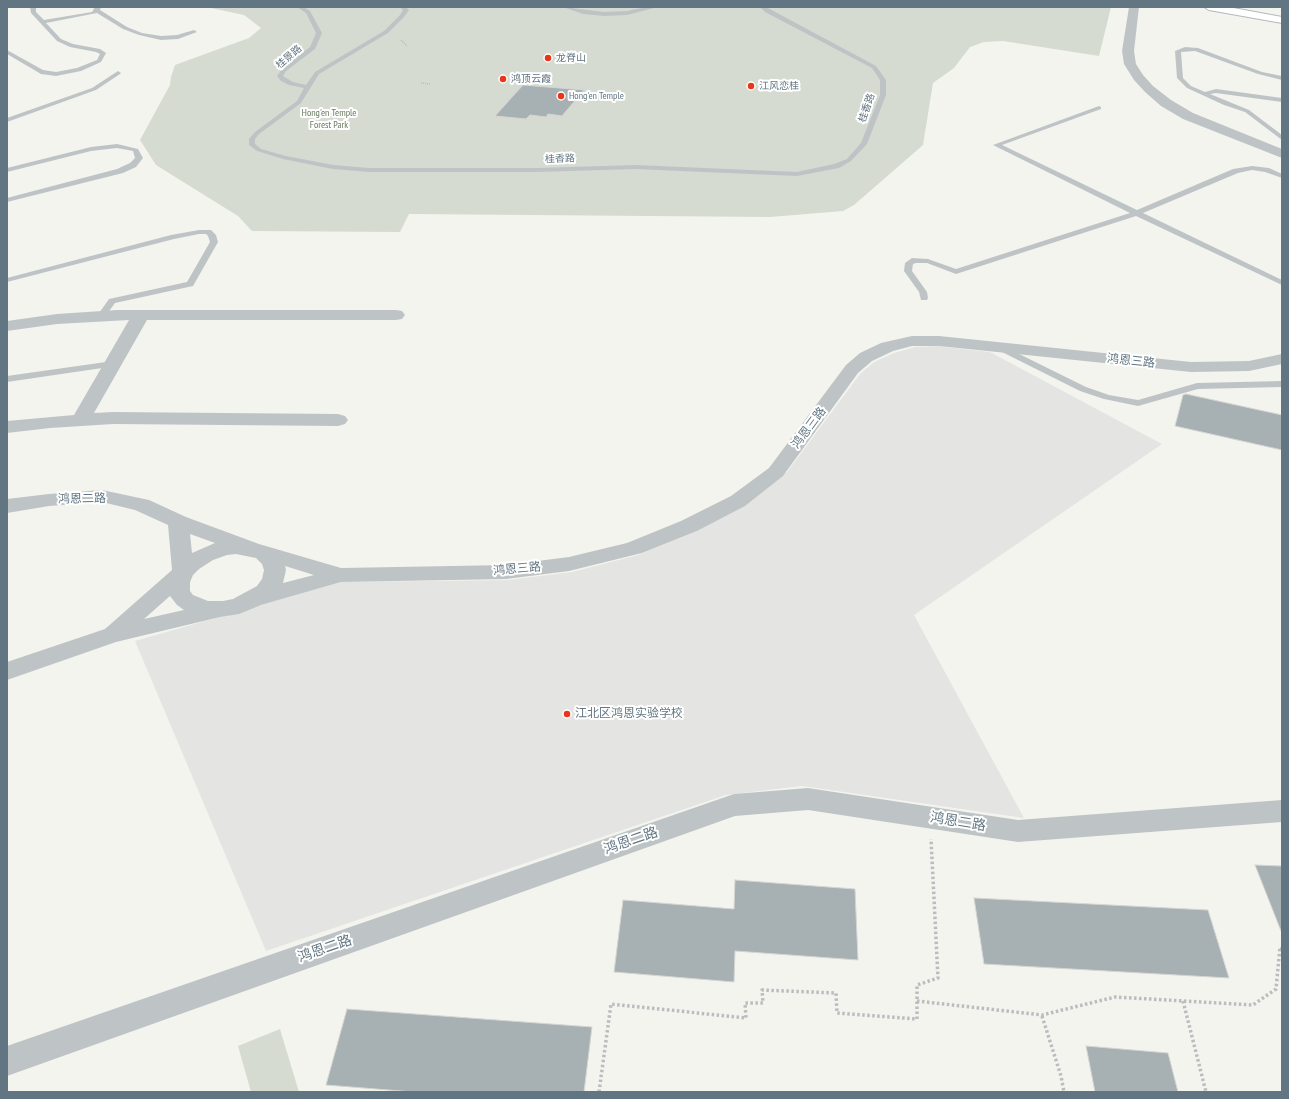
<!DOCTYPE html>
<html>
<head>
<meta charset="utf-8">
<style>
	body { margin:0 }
	#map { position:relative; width:1289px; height:1099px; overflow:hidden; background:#f4f4ef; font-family:"PT Sans Narrow",sans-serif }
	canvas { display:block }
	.frame { position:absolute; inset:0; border:8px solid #617682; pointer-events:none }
</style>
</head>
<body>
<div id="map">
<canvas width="1289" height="1099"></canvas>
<div class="frame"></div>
</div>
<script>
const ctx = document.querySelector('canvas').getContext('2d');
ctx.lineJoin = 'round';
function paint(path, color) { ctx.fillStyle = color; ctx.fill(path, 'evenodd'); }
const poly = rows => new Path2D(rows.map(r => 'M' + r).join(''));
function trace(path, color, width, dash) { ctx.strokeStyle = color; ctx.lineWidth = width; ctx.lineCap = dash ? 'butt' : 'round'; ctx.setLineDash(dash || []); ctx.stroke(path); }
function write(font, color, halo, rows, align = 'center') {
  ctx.font = font + ' "PT Sans Narrow","Noto Sans SC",sans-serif'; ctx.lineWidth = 4; ctx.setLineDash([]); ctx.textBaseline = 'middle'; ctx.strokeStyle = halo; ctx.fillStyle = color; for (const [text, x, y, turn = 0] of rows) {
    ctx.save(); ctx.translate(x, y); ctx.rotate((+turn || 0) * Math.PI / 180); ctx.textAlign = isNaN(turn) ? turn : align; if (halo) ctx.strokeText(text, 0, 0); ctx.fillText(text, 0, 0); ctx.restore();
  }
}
paint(poly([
	[938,346,990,352,1162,444,914,615,1024,818,802,786,726,795,266,951,135,641,341,582,508,580,572,572,638,555,695,532,746,505,787,472,860,374,874,362,894,353,915,347]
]), '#e4e5e3');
paint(poly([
	[206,7,1111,7,1099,56,1003,41,984,42,970,47,954,68,933,83,923,145,854,205,843,211,770,217,409,214,400,232,252,231,238,216,156,165,140,140,170,85,171,77,175,65,249,38,261,28,244,15],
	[280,1029,299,1092,251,1092,238,1046]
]), '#d5dbd0');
const building = poly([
	[523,85,584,90,562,116,548,114,546,117,530,115,526,119,495,116,523,85],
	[1186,394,1282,415,1282,450,1175,426,1183,395,1186,394],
	[1255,865,1282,866,1282,931,1281,931,1255,865],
	[735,880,855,889,858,960,735,951,734,982,614,972,623,900,734,909,735,880],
	[974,898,1208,910,1229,978,984,964,974,898],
	[347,1009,592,1027,584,1092,414,1092,326,1085,347,1009],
	[1086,1046,1168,1053,1178,1092,1095,1092,1086,1046]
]);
paint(building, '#a7b1b4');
trace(building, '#d5d5d2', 1);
const secondary = poly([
	[1204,7,1228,7,1282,17,1282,23,1209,10,1204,7]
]);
trace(secondary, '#b3b9bd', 2);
trace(poly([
	[401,40,407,46],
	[421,83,430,84]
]), '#babdbf', 1.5, [1, 1]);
trace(poly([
	[917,1001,1042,1015,1115,997,1253,1005,1276,989,1280,947,1282,948],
	[1183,1001,1206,1092],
	[1042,1016,1061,1076,1064,1092],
	[599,1092,611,1004,746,1018,745,1003,763,1003,762,990,836,993,837,1013,917,1019,917,985,938,978,931,839]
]), '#babdbf', 3.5, [2.5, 2.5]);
paint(poly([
	[30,7,36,7,36,12,44,20,92,12,95,7,101,7,100,10,127,27,142,33,161,36,177,35,194,30,197,32,178,39,161,40,139,35,123,29,97,13,46,23,61,39,73,44,100,49,106,53,101,62,81,71,56,76,41,74,7,54,7,50,43,70,56,72,77,68,97,60,100,54,96,52,70,47,57,41,31,13,30,7],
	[297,7,304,7,310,11,322,33,315,49,286,71,283,76,293,82,306,85,315,72,384,31,400,15,403,10,400,7,406,7,409,10,404,17,388,33,319,74,301,103,259,134,255,139,255,144,261,149,286,156,333,165,369,168,537,168,635,165,797,172,834,164,847,159,861,143,880,95,880,80,872,68,765,12,760,7,766,7,876,66,886,80,886,95,867,144,851,161,839,168,797,176,635,169,537,172,369,172,333,169,283,159,257,151,249,145,249,139,255,132,297,101,304,88,289,85,281,81,277,76,282,69,310,47,316,33,306,13,297,7],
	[563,7,604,12,627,11,647,7,658,7,627,15,604,16,583,14,563,7],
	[1185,47,1198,48,1262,72,1282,76,1282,80,1258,74,1195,51,1181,52,1183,78,1191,86,1205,92,1216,89,1282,98,1282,102,1216,93,1210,94,1249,110,1282,135,1282,140,1245,112,1224,105,1187,88,1177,78,1175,51,1185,47],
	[118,71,121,73,120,74,96,90,7,122,7,118,92,88,118,71],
	[1099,106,1101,107,1101,109,1002,145,1137,210,1233,169,1252,166,1269,168,1282,174,1282,178,1265,172,1252,170,1238,173,1143,213,1282,280,1282,285,1136,216,956,274,927,263,916,263,913,264,912,271,927,292,928,298,927,300,921,300,919,292,904,271,905,263,912,258,928,259,956,269,1130,213,993,145,1099,106],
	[117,144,138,149,143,158,136,167,123,173,7,202,7,198,117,169,130,163,135,158,133,151,117,148,91,151,7,172,7,168,91,147,117,144],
	[199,230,211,230,216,235,218,242,193,286,115,303,104,318,98,318,97,316,109,299,187,282,210,242,208,236,206,234,199,234,174,239,7,282,7,278,171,235,199,230],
	[1003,346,1086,387,1109,395,1138,400,1197,383,1282,381,1282,387,1198,389,1138,406,1104,399,1080,391,1000,351,999,349,1003,346],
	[113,361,116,362,118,364,116,366,7,382,7,376,113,361]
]), '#bec4c6');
paint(poly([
	[117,310,396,310,402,311,405,315,402,319,396,320,147,320,94,413,113,412,338,414,345,416,348,420,345,424,338,426,113,424,50,428,7,433,7,421,74,415,129,320,57,324,7,331,7,321,57,314,117,310]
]), '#bec4c6');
paint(poly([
	[1129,7,1139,7,1134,51,1136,64,1143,75,1153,86,1171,100,1193,113,1282,149,1282,158,1183,119,1161,106,1145,92,1134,80,1124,64,1122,51,1129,7],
	[912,336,939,336,1191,362,1249,361,1282,354,1282,364,1249,371,1191,372,939,346,912,346,893,351,872,361,858,373,783,476,745,506,697,531,642,553,569,571,506,579,341,582,261,605,239,614,220,617,116,642,7,680,7,662,105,629,172,570,168,525,135,510,102,502,49,506,7,513,7,499,49,494,102,490,149,500,186,517,259,544,341,568,506,565,569,557,627,543,681,521,731,496,769,468,846,365,860,353,881,343,912,336],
	[190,534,215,543,192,553,190,534],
	[236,554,256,558,262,564,264,570,262,579,257,586,233,599,223,601,208,601,193,595,190,591,190,582,193,575,199,569,213,560,227,555,236,554],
	[285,566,314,575,283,583,286,570,285,566],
	[170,596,177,605,184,610,144,619,170,596],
	[808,788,1018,820,1282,800,1282,822,1018,842,808,810,735,816,7,1076,7,1046,734,794,808,788]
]), '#bec4c6');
paint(secondary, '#fff');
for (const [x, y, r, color] of [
	[548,58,4,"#eb3518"],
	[503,79,4,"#eb3518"],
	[751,86,4,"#eb3518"],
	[561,96,4,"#eb3518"],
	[567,714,4,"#eb3518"]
]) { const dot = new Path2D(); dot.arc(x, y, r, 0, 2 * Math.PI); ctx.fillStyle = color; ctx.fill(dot); trace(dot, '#fff', 1.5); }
write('10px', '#617682', '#fff', [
	["桂景路",289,57,-41],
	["桂香路",867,108,-71],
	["桂香路",560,159,-2]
]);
write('10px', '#617682', '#fff', [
	["龙脊山",556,58],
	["鸿顶云霞",511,79],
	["江风恋桂",759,86],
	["Hong'en Temple",569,96]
], 'left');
write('10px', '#687960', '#fff', [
	["Hong'en Temple",329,113],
	["Forest Park",329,125]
]);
write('12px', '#617682', '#fff', [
	["鸿恩三路",1131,361,6],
	["鸿恩三路",809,428,-53],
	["鸿恩二路",82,499,-1],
	["鸿恩三路",517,569,-5]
]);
write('12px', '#617682', '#fff', [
	["江北区鸿恩实验学校",575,714]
], 'left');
write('14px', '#617682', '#fff', [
	["鸿恩二路",958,822,9],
	["鸿恩二路",631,841,-19],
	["鸿恩二路",325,949,-19]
]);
</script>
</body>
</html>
